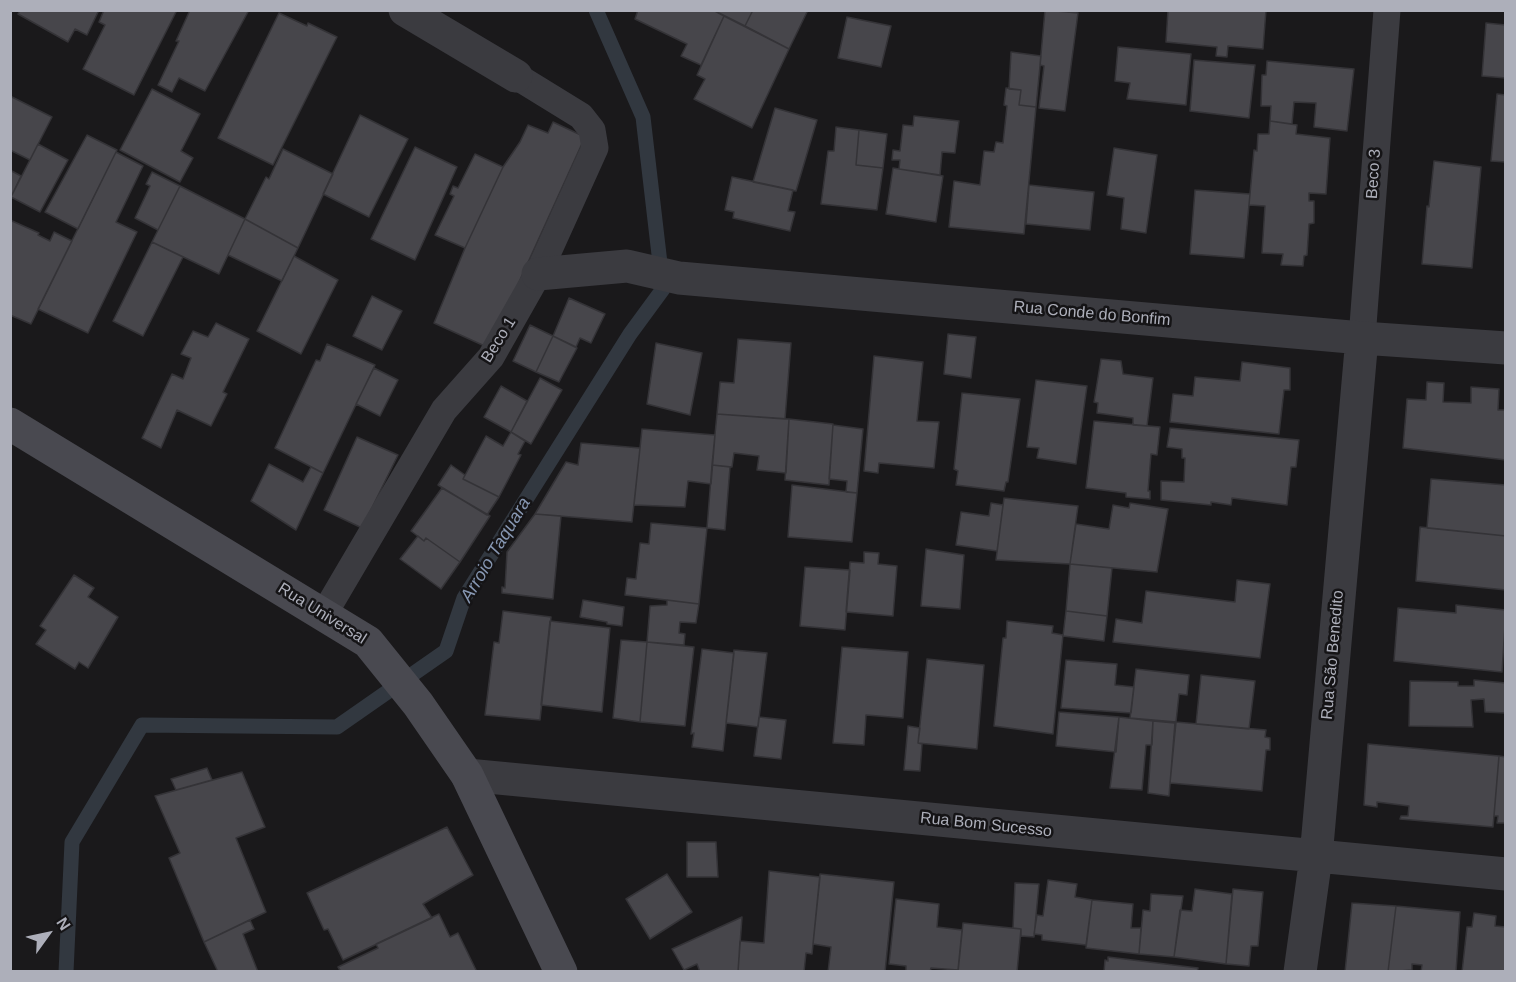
<!DOCTYPE html>
<html>
<head>
<meta charset="utf-8">
<style>
	body { margin:0 }
	#map { position:relative; width:1516px; height:982px; overflow:hidden; background:#1a191b; font-family:Helvetica,sans-serif }
	canvas { display:block }
	.frame { position:absolute; inset:0; border:12px solid #adafba; pointer-events:none }
	.north { position:absolute; left:18px; top:904px; width:60px; height:60px; -webkit-text-stroke:4px #151416; paint-order:stroke; rotate:57deg; font-size:16px; font-weight:700; line-height:24px; text-align:center; color:#adafba }
	.north::after { content:''; display:block; margin:auto; width:21px; height:27px; background:#adafba; clip-path:polygon(50% 0,100% 100%,50% 72%,0 100%) }
</style>
</head>
<body>
<div id="map">
<canvas width="1516" height="982"></canvas>
<div class="frame"></div>
<div class="north">N</div>
</div>
<script>
const ctx = document.querySelector('canvas').getContext('2d');
ctx.lineJoin = 'round';
const poly = rows => new Path2D(rows.map(r => 'M' + r).join(''));
function trace(path, color, width, dash) { ctx.strokeStyle = color; ctx.lineWidth = width; ctx.lineCap = dash ? 'butt' : 'round'; ctx.setLineDash(dash || []); ctx.stroke(path); }
function paint(path, color) { ctx.fillStyle = color; ctx.fill(path, 'evenodd'); }
function write(font, color, halo, rows, align = 'center') {
  ctx.font = font + ' Helvetica,sans-serif'; ctx.lineWidth = 5; ctx.setLineDash([]); ctx.textBaseline = 'middle'; ctx.strokeStyle = halo; ctx.fillStyle = color; for (const [text, x, y, turn = 0] of rows) {
    ctx.save(); ctx.translate(x, y); ctx.rotate((+turn || 0) * Math.PI / 180); ctx.textAlign = isNaN(turn) ? turn : align; if (halo) ctx.strokeText(text, 0, 0); ctx.fillText(text, 0, 0); ctx.restore();
  }
}
trace(poly([
	[66,972,72,842,142,725,337,727,446,651,464,598,630,334,663,289,643,117,596,10]
]), '#323840', 15);
const building = poly([
	[20,10,99,10,87,35,75,29,68,42,18,14,20,10],
	[104,10,177,10,134,95,83,69,105,25,99,22,104,10],
	[190,10,249,10,205,91,179,78,172,92,158,85,179,41,176,41,190,10],
	[638,10,713,10,724,16,701,65,681,56,687,44,635,19,638,10],
	[713,10,753,10,745,26,713,10],
	[753,10,808,10,789,49,745,26,753,10],
	[1045,10,1078,13,1065,111,1039,108,1044,66,1040,65,1045,10],
	[1168,10,1266,10,1263,49,1228,46,1227,57,1216,56,1217,47,1166,42,1168,10],
	[279,13,307,26,308,23,337,37,273,165,218,138,279,13],
	[724,16,789,49,752,128,694,99,705,79,697,75,724,16],
	[847,17,891,26,881,67,838,58,847,17],
	[1486,23,1506,25,1506,78,1482,76,1486,23],
	[1118,47,1191,54,1186,105,1127,99,1130,83,1115,81,1118,47],
	[1011,52,1041,56,1036,107,1019,105,1021,90,1009,89,1011,52],
	[1194,60,1255,65,1249,118,1190,111,1194,60],
	[1267,61,1354,69,1347,131,1314,127,1316,103,1294,102,1292,124,1270,121,1271,106,1261,106,1262,75,1266,75,1267,61],
	[1006,88,1021,90,1019,105,1036,107,1024,234,949,227,954,181,980,185,984,151,994,152,996,142,1003,143,1007,106,1004,105,1006,88],
	[152,89,200,114,181,151,193,158,180,182,120,150,152,89],
	[1497,94,1506,95,1506,162,1491,161,1497,94],
	[10,96,52,117,30,160,10,150,10,96],
	[775,108,817,120,796,191,753,182,775,108],
	[360,115,408,139,369,217,323,194,360,115],
	[914,116,959,121,955,153,942,152,940,175,899,169,900,160,892,160,893,150,900,151,903,125,913,126,914,116],
	[1270,121,1297,125,1296,134,1330,138,1326,194,1309,193,1309,201,1314,201,1314,223,1309,224,1307,255,1304,256,1303,266,1281,265,1283,254,1262,253,1265,206,1249,205,1254,150,1257,151,1258,134,1269,134,1270,121],
	[553,122,585,137,489,348,434,323,465,248,503,167,520,142,528,125,548,133,553,122],
	[836,127,859,130,856,165,883,168,877,210,821,204,828,151,834,151,836,127],
	[859,130,887,134,883,168,856,165,859,130],
	[87,135,117,150,78,229,45,212,87,135],
	[38,144,68,160,40,212,11,197,38,144],
	[415,147,457,167,415,260,371,239,415,147],
	[1114,148,1157,155,1146,233,1121,229,1124,198,1107,195,1114,148],
	[283,149,333,174,298,248,245,219,266,177,269,179,283,149],
	[116,152,143,166,116,222,137,232,88,333,38,309,116,152],
	[475,154,503,167,465,248,435,235,454,196,450,194,453,186,458,188,475,154],
	[1434,161,1481,167,1472,268,1422,264,1427,206,1429,207,1434,161],
	[893,168,943,176,936,222,886,214,893,168],
	[10,170,21,176,10,199,10,170],
	[152,172,180,186,158,230,135,218,150,186,146,184,152,172],
	[732,177,793,190,788,211,795,212,790,231,733,218,734,212,725,210,732,177],
	[1029,185,1094,192,1090,230,1026,224,1029,185],
	[180,186,245,219,219,274,152,242,180,186],
	[1195,190,1250,194,1244,258,1190,254,1195,190],
	[245,219,298,248,282,281,228,255,245,219],
	[10,220,39,233,38,235,50,241,54,232,72,241,31,324,10,315,10,220],
	[152,242,183,257,143,336,113,321,152,242],
	[294,256,338,280,301,354,257,331,294,256],
	[372,296,402,311,382,350,353,336,372,296],
	[569,298,605,314,591,343,580,338,576,347,553,336,569,298],
	[216,323,249,339,223,392,227,394,211,426,177,410,161,448,142,438,172,374,183,379,191,358,181,354,193,331,208,337,216,323],
	[530,325,553,336,536,372,513,361,530,325],
	[948,334,976,337,971,378,944,374,948,334],
	[553,336,577,348,559,382,536,372,553,336],
	[738,339,791,343,785,419,717,414,720,382,734,383,738,339],
	[656,343,702,353,690,415,647,404,656,343],
	[327,344,375,365,323,473,275,448,316,360,320,361,327,344],
	[874,356,923,362,917,421,939,422,934,468,879,463,878,473,864,471,874,356],
	[1101,359,1121,361,1123,374,1153,378,1147,426,1133,425,1133,418,1097,413,1098,403,1094,402,1101,359],
	[1242,362,1290,368,1290,390,1284,390,1279,434,1170,422,1173,394,1193,396,1195,377,1240,381,1242,362],
	[374,368,398,380,380,416,356,404,374,368],
	[540,378,562,390,531,444,511,432,540,378],
	[1036,380,1087,386,1076,464,1037,458,1039,448,1027,447,1036,380],
	[1427,382,1444,383,1443,402,1471,403,1471,387,1499,389,1498,410,1506,410,1506,460,1403,448,1407,399,1426,400,1427,382],
	[501,386,527,401,511,432,484,417,501,386],
	[962,393,1020,399,1008,482,1006,482,1004,491,956,485,958,471,954,469,962,393],
	[717,414,789,419,786,473,757,470,759,456,734,453,732,467,712,465,717,414],
	[789,419,833,424,829,485,785,480,789,419],
	[1094,421,1160,427,1157,455,1151,454,1148,491,1150,491,1150,499,1126,497,1126,493,1086,488,1094,421],
	[833,425,863,429,857,493,846,492,847,481,829,479,833,425],
	[1170,428,1299,440,1296,467,1291,467,1287,505,1232,498,1231,505,1211,502,1211,505,1161,500,1161,481,1184,482,1185,458,1182,458,1182,449,1167,447,1170,428],
	[642,429,715,435,711,484,688,481,685,507,634,505,642,429],
	[511,432,525,441,518,454,521,455,499,497,463,479,486,436,503,446,511,432],
	[357,437,398,455,362,528,324,510,357,437],
	[581,443,640,448,632,522,535,514,566,462,578,465,581,443],
	[269,464,303,482,311,467,323,473,296,530,251,501,269,464],
	[451,465,465,475,463,479,499,497,487,515,438,485,451,465],
	[712,465,730,467,725,530,707,528,712,465],
	[1431,479,1506,485,1506,536,1427,528,1431,479],
	[792,485,857,493,852,542,788,537,792,485],
	[442,488,490,516,460,562,426,538,424,541,411,531,442,488],
	[1004,498,1078,506,1070,564,996,560,1004,498],
	[991,503,1003,505,997,551,956,545,961,512,989,516,991,503],
	[1130,503,1168,509,1157,572,1070,564,1076,524,1109,529,1113,505,1129,508,1130,503],
	[535,514,561,516,553,599,502,593,502,587,505,588,507,552,535,514],
	[651,523,707,528,699,604,625,595,627,578,636,579,640,543,649,544,651,523],
	[1420,527,1506,536,1506,590,1416,581,1420,527],
	[418,536,424,541,426,538,460,562,441,589,400,559,418,536],
	[926,549,964,555,960,609,921,606,926,549],
	[864,552,879,553,878,564,897,566,893,616,846,612,850,562,864,563,864,552],
	[1070,564,1112,568,1107,616,1066,611,1070,564],
	[805,567,850,570,845,630,800,626,805,567],
	[74,575,94,588,88,597,118,617,88,668,79,662,75,669,36,644,46,630,40,626,74,575],
	[1237,580,1270,584,1260,658,1113,642,1116,619,1142,623,1146,591,1235,602,1237,580],
	[583,600,624,607,622,626,607,624,607,622,580,617,583,600],
	[667,600,699,604,696,623,680,622,679,633,685,634,684,645,647,642,650,606,667,605,667,600],
	[1456,605,1506,610,1502,672,1394,661,1398,608,1456,613,1456,605],
	[503,611,551,617,540,720,485,715,494,642,499,643,503,611],
	[1066,611,1107,616,1104,641,1063,636,1066,611],
	[550,621,610,628,602,712,541,705,550,621],
	[1007,621,1053,626,1052,633,1063,635,1053,734,994,726,1003,638,1006,638,1007,621],
	[621,640,647,642,640,722,613,718,621,640],
	[647,642,694,647,685,726,640,722,647,642],
	[842,647,908,652,903,718,866,715,864,745,833,743,842,647],
	[702,649,734,653,723,751,692,747,694,733,691,734,702,649],
	[734,650,767,653,758,727,726,723,734,650],
	[927,659,984,665,977,749,918,743,927,659],
	[1066,660,1117,664,1115,685,1134,687,1131,713,1061,708,1066,660],
	[1136,669,1189,675,1187,695,1179,694,1176,722,1130,718,1136,669],
	[1201,675,1255,681,1249,729,1196,724,1201,675],
	[1474,680,1506,683,1506,713,1485,712,1484,699,1471,700,1473,727,1409,726,1410,681,1458,682,1458,686,1474,686,1474,680],
	[1059,712,1119,717,1116,752,1056,746,1059,712],
	[759,717,786,720,781,759,754,756,759,717],
	[1119,717,1153,721,1152,745,1146,745,1142,790,1110,788,1119,717],
	[1153,721,1175,723,1169,796,1148,793,1153,721],
	[1176,722,1266,730,1265,737,1270,738,1270,750,1266,750,1262,791,1170,783,1176,722],
	[908,726,920,728,918,743,922,744,920,771,904,770,908,726],
	[1368,744,1499,756,1493,827,1400,819,1401,816,1408,816,1409,806,1377,802,1377,807,1364,805,1368,744],
	[1499,756,1506,757,1506,823,1497,823,1498,816,1494,816,1499,756],
	[207,768,212,780,176,790,171,779,207,768],
	[242,772,265,827,236,838,266,912,204,942,169,858,180,853,155,796,242,772],
	[447,827,473,875,423,904,432,918,343,960,328,929,324,930,307,893,447,827],
	[687,842,716,842,718,877,687,877,687,842],
	[769,871,820,877,812,954,806,953,804,972,738,972,740,941,764,943,769,871],
	[667,874,692,912,650,939,626,899,667,874],
	[820,874,894,882,885,972,828,972,831,947,813,944,820,874],
	[1048,880,1077,884,1075,897,1092,900,1086,945,1042,940,1042,935,1034,934,1037,915,1043,916,1048,880],
	[1015,883,1039,884,1034,937,1021,936,1021,929,1013,928,1015,883],
	[1195,889,1232,894,1226,964,1174,957,1180,910,1192,911,1195,889],
	[1233,889,1263,892,1258,946,1251,946,1249,966,1226,964,1233,889],
	[1151,894,1183,896,1174,957,1139,954,1143,910,1150,911,1151,894],
	[896,899,939,904,937,927,962,930,958,970,931,968,930,972,906,972,906,966,889,964,896,899],
	[1092,900,1133,904,1131,928,1141,928,1139,954,1086,948,1092,900],
	[1352,903,1396,906,1388,972,1345,972,1352,903],
	[1396,906,1460,912,1456,972,1421,972,1422,965,1412,964,1412,970,1388,972,1396,906],
	[1474,913,1496,916,1495,926,1506,927,1506,972,1462,972,1467,927,1472,927,1474,913],
	[439,914,450,937,458,933,477,972,341,972,338,967,378,948,376,944,439,914],
	[742,917,738,972,700,972,697,964,684,970,672,949,742,917],
	[250,920,254,929,243,934,258,972,218,972,204,942,250,920],
	[963,923,1021,929,1017,972,958,972,963,923],
	[1108,957,1198,968,1197,972,1104,972,1105,960,1108,961,1108,957]
]);
paint(building, '#47464b');
trace(building, '#343337', 1.5);
trace(poly([
	[1362,338,1387,10],
	[324,614,444,410,491,357,538,274,595,148,592,130,581,116,516,76]
]), '#3b3b40', 27);
trace(poly([
	[405,10,516,76],
	[538,274,627,266,679,278,1362,338,1506,348],
	[467,775,1506,874],
	[1300,972,1316,857,1362,338]
]), '#3b3b40', 33);
trace(poly([
	[10,424,368,642,418,704,467,775,561,972]
]), '#494950', 33);
write('16px', '#adafba', '#151416', [
	["Beco 3",1374,174,-86],
	["Rua Conde do Bonfim",1092,314,5],
	["Beco 1",499,340,-58],
	["Rua Universal",322,614,32],
	["Rua São Benedito",1333,655,-85],
	["Rua Bom Sucesso",986,825,6]
]);
write('italic 18px', '#8797b2', '#151416', [
	["Arroio Taquara",496,550,-59]
]);
</script>
</body>
</html>
